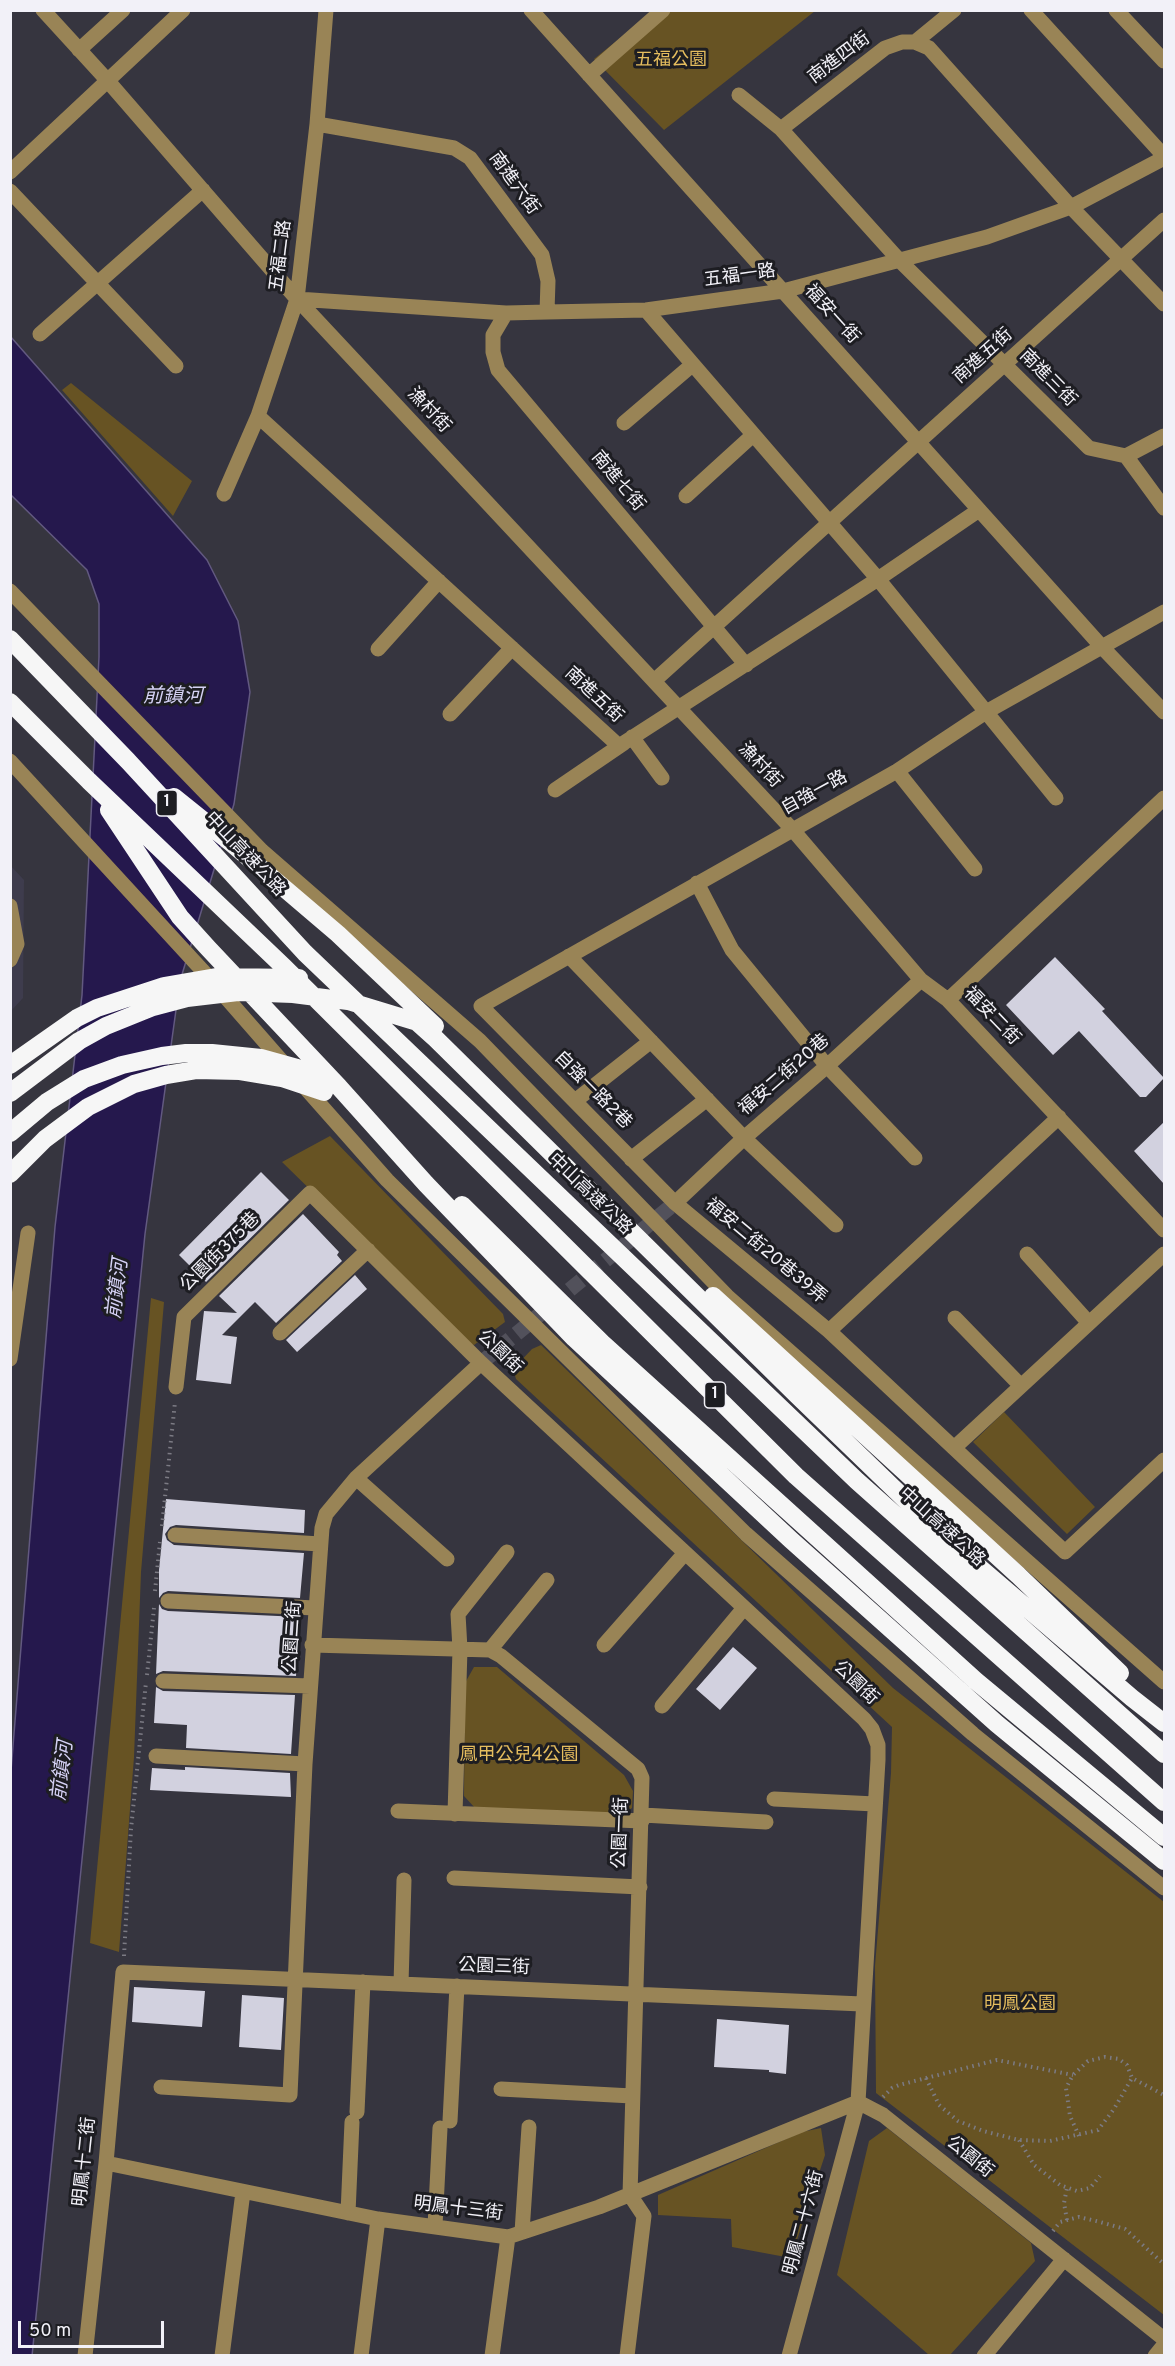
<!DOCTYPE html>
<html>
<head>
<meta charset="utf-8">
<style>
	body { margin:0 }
	#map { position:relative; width:1175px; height:2366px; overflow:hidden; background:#36353f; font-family:Overpass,sans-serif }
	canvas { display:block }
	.frame { position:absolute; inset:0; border:12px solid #f2f1f8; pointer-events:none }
	.scale { position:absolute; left:18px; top:2321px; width:146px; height:27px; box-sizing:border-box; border:3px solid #f2f1f8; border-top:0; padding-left:8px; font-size:18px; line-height:21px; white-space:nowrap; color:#f2f1f8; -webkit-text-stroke:4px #1d1d22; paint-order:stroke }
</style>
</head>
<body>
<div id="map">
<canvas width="1175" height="2366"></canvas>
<div class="frame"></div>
<div class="scale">50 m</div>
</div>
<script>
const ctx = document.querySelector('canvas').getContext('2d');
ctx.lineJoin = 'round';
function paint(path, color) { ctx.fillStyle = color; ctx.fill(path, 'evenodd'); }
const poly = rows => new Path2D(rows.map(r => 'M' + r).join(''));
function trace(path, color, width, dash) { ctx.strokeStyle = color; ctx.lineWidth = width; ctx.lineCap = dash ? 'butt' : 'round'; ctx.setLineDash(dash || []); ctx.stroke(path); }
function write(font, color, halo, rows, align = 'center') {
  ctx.font = font + ' Overpass,"Noto Sans TC",sans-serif'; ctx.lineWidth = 6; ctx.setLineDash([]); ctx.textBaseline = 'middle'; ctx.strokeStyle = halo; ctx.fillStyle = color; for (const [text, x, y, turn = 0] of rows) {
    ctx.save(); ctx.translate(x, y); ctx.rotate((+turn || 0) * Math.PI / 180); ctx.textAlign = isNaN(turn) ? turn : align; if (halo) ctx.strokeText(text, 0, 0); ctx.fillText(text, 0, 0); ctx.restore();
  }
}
paint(poly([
	[10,865,24,880,23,998,11,1011]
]), '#3e3c4d');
paint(poly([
	[654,11,815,11,664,130,594,59],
	[71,383,192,481,173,516,62,390],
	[330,1136,503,1314,505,1322,474,1345,466,1342,282,1162],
	[151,1298,164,1302,141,1572,134,1757,119,1952,90,1943],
	[541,1345,893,1688,1164,1902,1164,2315,876,2093,875,1966,891,1773,892,1727,516,1379,513,1369,532,1349],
	[1004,1412,1095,1507,1067,1534,973,1442],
	[474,1667,497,1667,624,1775,633,1791,632,1808,623,1814,475,1808,464,1796,465,1683],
	[821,2128,825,2155,791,2258,732,2247,731,2219,658,2215,658,2195,802,2132],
	[887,2128,1031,2243,1035,2261,950,2355,929,2355,837,2275,869,2141]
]), '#675323');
const water = poly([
	[10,336,207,560,238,621,250,692,234,804,180,981,145,1234,32,2356,10,2355,10,1783,55,1227,82,995,99,657,99,604,87,570,11,495,10,336]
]);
paint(water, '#25184d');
trace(water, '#625980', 1.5);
paint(poly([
	[1055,957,1105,1009,1102,1011,1164,1078,1146,1097,1140,1097,1079,1031,1053,1055,1006,1005],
	[1164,1122,1164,1184,1134,1151],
	[261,1172,289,1200,206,1282,179,1255],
	[303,1214,339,1252,337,1255,342,1261,276,1323,255,1302,222,1335,237,1337,231,1384,196,1380,204,1311,237,1313,219,1296],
	[355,1275,367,1289,297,1352,286,1340],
	[166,1499,305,1510,304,1533,176,1525,170,1527,165,1534,167,1540,174,1545,304,1553,300,1598,168,1591,163,1593,159,1598,159,1570],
	[159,1604,162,1609,168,1611,300,1617,296,1676,163,1671,156,1674],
	[733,1647,757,1668,720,1710,696,1689],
	[156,1687,163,1691,295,1695,291,1754,186,1748,187,1725,154,1723],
	[185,1767,290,1773,291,1797,150,1790,152,1768,185,1770],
	[134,1987,205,1991,202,2027,132,2022],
	[242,1995,284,1998,281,2050,239,2047],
	[717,2019,789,2025,786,2074,769,2072,769,2070,714,2067]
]), '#d2d1df');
trace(poly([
	[481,1363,675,1203]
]), '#52515b', 15, [15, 8]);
trace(poly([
	[162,1526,175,1402],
	[155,1591,160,1542],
	[147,1675,154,1608],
	[124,1956,131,1829,146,1682],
	[926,2078,939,2105,958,2121,983,2131,1019,2140,1050,2141,1098,2130,1114,2109,1132,2078],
	[883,2097,892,2088,899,2085,997,2060,1073,2075],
	[1079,2136,1070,2116,1066,2088,1073,2075,1088,2061,1105,2057,1119,2059,1127,2065,1132,2078,1164,2095],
	[1019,2140,1034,2165,1060,2185,1077,2191,1090,2188,1100,2176],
	[1067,2220,1064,2203,1067,2188],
	[1053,2231,1060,2222,1079,2217,1100,2222,1125,2229,1164,2264]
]), '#7c7b84', 4, [1.5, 4.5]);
trace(poly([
	[43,10,107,80,297,299,792,829,921,980,948,1000,1164,1230],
	[531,10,1102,647,1164,712],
	[1031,10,1164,156],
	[1116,10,1164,61],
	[915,42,954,10],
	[79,50,123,10],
	[589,75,663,10],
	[739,95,781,129,899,260,1089,448,1126,456,1164,436],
	[317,124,454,148,470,158,542,255,548,281,547,312],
	[781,129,885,48,902,42,915,42,929,48,1071,207,1164,304],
	[10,172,183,10],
	[10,191,176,366],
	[297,299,506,313,547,312,646,310,783,291,987,237,1071,207,1164,158],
	[646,310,878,579,1056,798],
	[506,313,493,335,493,352,498,370,746,665],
	[40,334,203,190],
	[258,416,619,746,878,579,979,510],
	[624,423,692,365],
	[1126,456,1164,508],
	[224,494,258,416,297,299,317,124,326,10],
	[686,496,753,435],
	[10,591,262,851,480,1041,727,1296,1164,1682],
	[1164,612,986,712,897,771,481,1006,675,1203,829,1331,1065,1552,1164,1460],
	[378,649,439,581],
	[654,681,1164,220],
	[450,714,512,648],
	[632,737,662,778],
	[10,761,202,970,286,1066],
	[897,771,975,869],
	[555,790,624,743],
	[697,883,732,950,827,1066,915,1158],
	[10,906,17,944,10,960],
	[569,956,744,1138,836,1225],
	[948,1000,1164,798],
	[302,1084,387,1180,746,1534,973,1734,1164,1888],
	[575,1101,651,1041],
	[631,1159,707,1099],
	[675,1203,744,1138,827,1066,921,980],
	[1027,1254,1089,1323],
	[955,1318,1021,1386],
	[829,1331,1059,1117],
	[280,1333,368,1250],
	[10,1359,28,1233],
	[176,1387,184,1317,310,1193,481,1363,864,1719,872,1729,878,1745,878,1760,858,2102,883,2115,1164,2339],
	[954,1448,1164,1254],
	[356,1478,447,1559],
	[175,1535,320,1544],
	[168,1601,315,1608],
	[312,1645,490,1650,501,1656,638,1769,642,1778,630,2195,644,2216,627,2356],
	[604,1645,685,1553],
	[490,1650,547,1580],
	[163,1681,310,1686],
	[662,1706,744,1608],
	[156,1756,305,1764],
	[774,1799,875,1804],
	[398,1811,642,1821],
	[455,1814,460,1649,458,1614,507,1552],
	[643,1815,766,1822],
	[454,1878,640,1887],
	[401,1984,404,1880],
	[161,2087,290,2095,305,1764,322,1528,326,1514,356,1478,481,1363],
	[501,2089,632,2096],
	[357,2112,363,1982],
	[450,2121,457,1986],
	[106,2163,378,2219,508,2237,599,2207,858,2102],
	[348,2213,352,2122],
	[435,2226,440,2128],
	[522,2232,529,2127],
	[85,2356,106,2163,123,1972,862,2004],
	[222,2356,243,2192],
	[361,2356,378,2219],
	[492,2356,508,2237],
	[789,2356,858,2102],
	[984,2356,1064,2259],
	[1155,2356,1164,2345]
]), '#998456', 15);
trace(poly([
	[10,639,128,761,305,953,857,1481,1164,1754],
	[10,702,89,781,284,967,796,1476,1164,1802],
	[174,797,230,842,338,934,435,1026],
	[109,810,180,917,208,948,339,1087,426,1184,574,1338,791,1540,997,1724,1164,1861],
	[10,1065,77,1018,97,1008,164,986,216,977,299,978],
	[10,1093,79,1041,106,1026,153,1007,187,998,238,992,293,994,348,1001,417,1022,436,1039,797,1395,945,1538,1132,1698,1164,1723],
	[10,1133,47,1102,84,1079,122,1065,162,1056,186,1053,212,1053,261,1058,297,1068,329,1084],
	[10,1174,45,1139,88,1107,134,1084,166,1075,196,1070,240,1071,282,1078,324,1092],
	[462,1205,602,1343,976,1681,1164,1837],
	[713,1296,1018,1575,1120,1673]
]), '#f6f6f6', 18);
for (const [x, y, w] of [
	[167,803,21],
	[715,1395,21]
]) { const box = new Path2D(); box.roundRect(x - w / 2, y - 13, w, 26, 4.5); ctx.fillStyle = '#1d1d22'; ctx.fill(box); trace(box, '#f2f1f8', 1.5); }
write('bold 16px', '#f2f1f8', null, [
	["1",167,803],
	["1",715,1395]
]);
write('18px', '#f2f1f8', '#1d1d22', [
	["南進四街",840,59,-37],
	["南進六街",513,184,54],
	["五福二路",282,256,-83],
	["五福一路",740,277,-8],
	["福安一街",831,315,48],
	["南進五街",984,357,-42],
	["南進三街",1047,379,45],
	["漁村街",428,411,47],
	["南進七街",617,482,50],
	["南進五街",593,696,43],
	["漁村街",759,766,47],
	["自強一路",815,794,-29],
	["中山高速公路",244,855,47],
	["福安二街",991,1017,46],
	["福安二街20巷",785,1076,-41],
	["自強一路2巷",592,1091,45],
	["中山高速公路",589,1195,44],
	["福安二街20巷39弄",765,1252,40],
	["公園街375巷",221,1253,-45],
	["公園街",499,1353,44],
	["中山高速公路",941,1528,42],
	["公園二街",294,1637,-86],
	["公園街",855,1684,44],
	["公園一街",622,1833,-88],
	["公園三街",494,1968,2],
	["公園街",969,2158,39],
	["明鳳十二街",86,2162,-84],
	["明鳳十三街",458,2210,7],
	["明鳳二十六街",805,2223,-75]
]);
write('18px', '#e5bd5e', '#1d1d22', [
	["五福公園",671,61],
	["鳳甲公兒4公園",519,1756],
	["明鳳公園",1020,2005]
]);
write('italic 20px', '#d4d1f4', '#1d1d22', [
	["前鎮河",173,698],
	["前鎮河",119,1289,-83],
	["前鎮河",64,1771,-83]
]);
</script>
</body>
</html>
